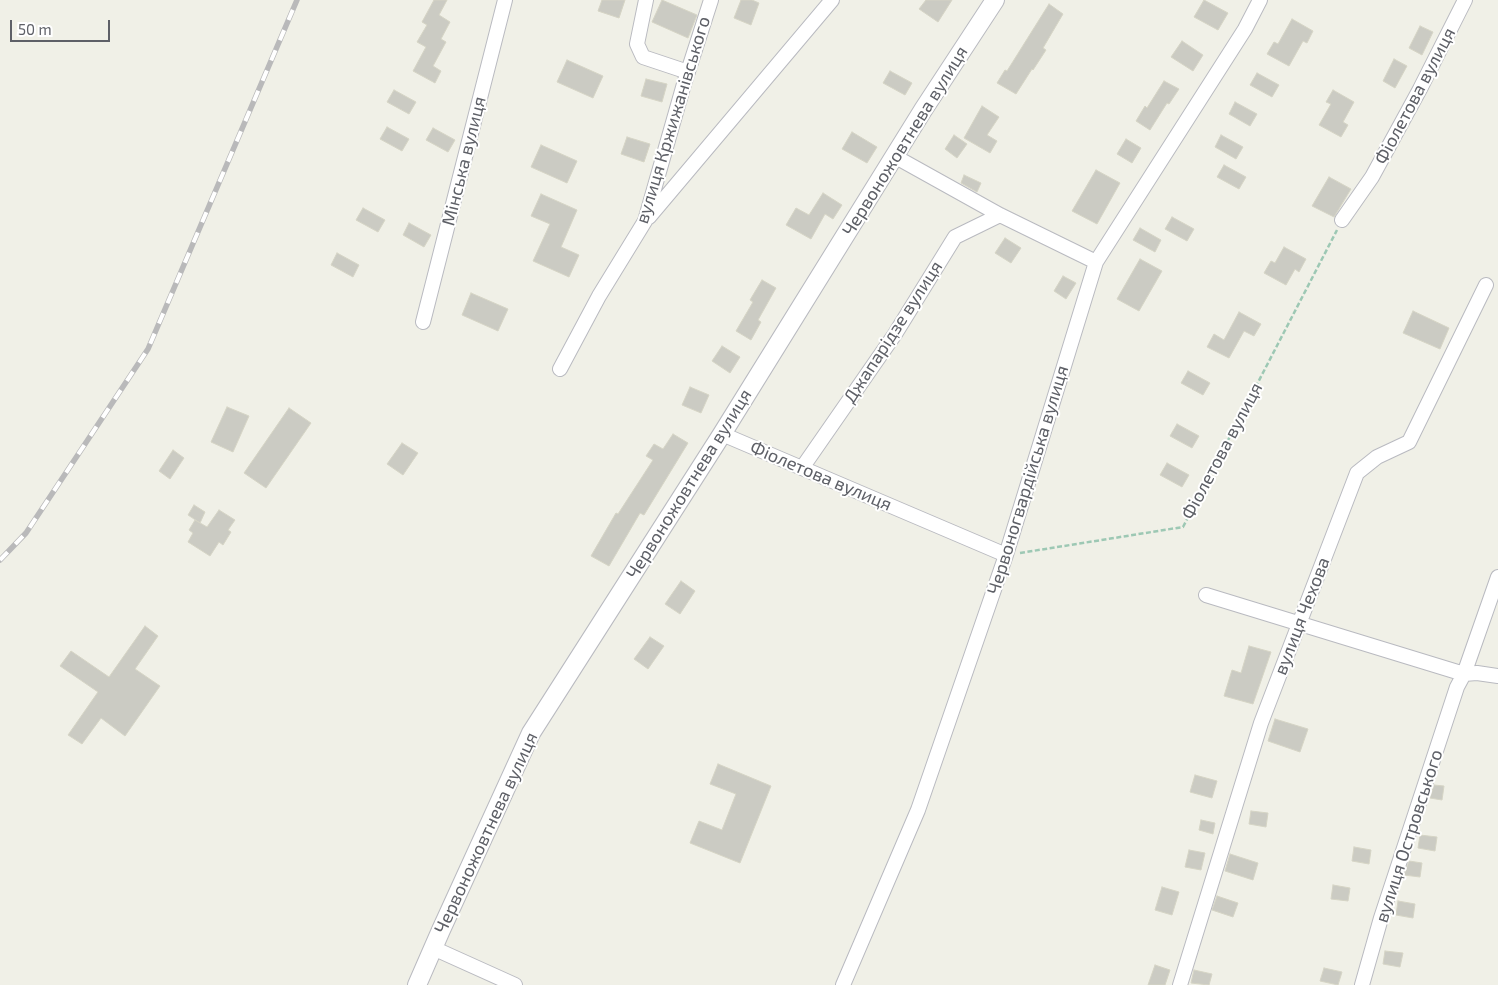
<!DOCTYPE html>
<html>
<head>
<meta charset="utf-8">
<style>
	body { margin:0 }
	#map { position:relative; width:1498px; height:985px; overflow:hidden; background:#f0f0e7; font-family:"Exo 2",sans-serif }
	canvas { display:block }
	.scale { position:absolute; left:10px; top:20px; width:100px; height:22px; box-sizing:border-box; border:2px solid #5e6067; border-top:0; padding-left:6px; font-size:15px; line-height:18px; white-space:nowrap; color:#5e6067; -webkit-text-stroke:4px #fff; paint-order:stroke }
</style>
</head>
<body>
<div id="map">
<canvas width="1498" height="985"></canvas>
<div class="scale">50 m</div>
</div>
<script>
const ctx = document.querySelector('canvas').getContext('2d');
ctx.lineJoin = 'round';
function paint(path, color) { ctx.fillStyle = color; ctx.fill(path, 'evenodd'); }
const poly = rows => new Path2D(rows.map(r => 'M' + r).join(''));
function trace(path, color, width, dash) { ctx.strokeStyle = color; ctx.lineWidth = width; ctx.lineCap = dash ? 'butt' : 'round'; ctx.setLineDash(dash || []); ctx.stroke(path); }
function write(font, color, halo, rows, align = 'center') {
  ctx.font = font + ' "Exo 2",sans-serif'; ctx.lineWidth = 4; ctx.setLineDash([]); ctx.textBaseline = 'middle'; ctx.strokeStyle = halo; ctx.fillStyle = color; for (const [text, x, y, turn = 0] of rows) {
    ctx.save(); ctx.translate(x, y); ctx.rotate((+turn || 0) * Math.PI / 180); ctx.textAlign = isNaN(turn) ? turn : align; if (halo) ctx.strokeText(text, 0, 0); ctx.fillText(text, 0, 0); ctx.restore();
  }
}
const building = poly([
	[434,0,447,0,439,15,450,22,441,39,446,42,433,66,441,71,435,83,413,71,426,47,417,42,427,25,422,22,434,0],
	[602,0,625,0,619,18,598,11,602,0],
	[662,0,697,15,688,38,652,22,662,0],
	[741,0,752,0,759,3,751,25,734,18,741,0],
	[926,0,952,0,938,22,919,9,926,0],
	[1204,0,1228,13,1218,30,1194,17,1204,0],
	[1049,4,1063,14,1043,48,1046,50,1033,70,1032,69,1016,94,997,83,1005,70,1007,71,1049,4],
	[1292,19,1313,31,1307,43,1303,41,1289,66,1267,54,1274,42,1278,44,1292,19],
	[1420,26,1433,32,1422,55,1409,48,1420,26],
	[1182,41,1203,55,1193,71,1171,57,1182,41],
	[1394,59,1407,66,1395,88,1383,81,1394,59],
	[567,60,603,76,593,98,557,82,567,60],
	[890,71,912,83,905,95,883,83,890,71],
	[1257,73,1279,85,1272,97,1250,85,1257,73],
	[646,79,667,84,662,102,641,96,646,79],
	[1164,81,1179,89,1169,104,1167,103,1150,130,1136,121,1145,106,1147,108,1164,81],
	[394,90,416,102,409,114,387,102,394,90],
	[1333,90,1354,102,1343,122,1348,125,1341,137,1319,125,1331,104,1326,102,1333,90],
	[1235,102,1257,114,1250,126,1229,114,1235,102],
	[982,106,999,117,987,135,997,141,990,153,964,138,982,106],
	[387,127,409,139,402,151,380,139,387,127],
	[433,128,455,140,448,152,426,140,433,128],
	[852,132,877,147,867,163,842,149,852,132],
	[954,135,967,144,957,158,945,149,954,135],
	[1221,135,1243,147,1236,159,1215,147,1221,135],
	[627,137,650,144,644,162,621,154,627,137],
	[1126,139,1141,148,1132,163,1117,154,1126,139],
	[541,145,577,161,567,183,531,167,541,145],
	[1224,165,1246,177,1239,189,1217,177,1224,165],
	[1096,170,1120,183,1097,224,1072,211,1096,170],
	[964,175,981,183,977,192,961,183,964,175],
	[1329,177,1351,189,1334,217,1312,206,1329,177],
	[823,193,842,205,833,219,825,214,811,239,786,225,796,208,809,215,823,193],
	[541,194,577,210,561,247,579,255,569,277,533,261,550,224,531,216,541,194],
	[363,208,385,220,378,232,356,220,363,208],
	[1172,217,1194,229,1187,241,1165,229,1172,217],
	[409,223,431,235,424,247,403,235,409,223],
	[1140,228,1161,240,1155,252,1133,240,1140,228],
	[1005,238,1021,248,1011,263,995,253,1005,238],
	[1284,247,1306,259,1299,272,1295,269,1286,285,1264,273,1271,261,1275,263,1284,247],
	[337,253,359,265,353,277,331,265,337,253],
	[1140,259,1162,271,1139,311,1117,299,1140,259],
	[1063,276,1076,283,1066,299,1054,291,1063,276],
	[762,280,776,288,758,320,761,322,751,340,736,331,753,302,750,300,762,280],
	[471,293,508,309,498,331,462,315,471,293],
	[1413,311,1449,328,1440,349,1403,333,1413,311],
	[1239,312,1261,324,1254,336,1244,331,1229,358,1207,347,1214,334,1224,340,1239,312],
	[722,346,740,357,730,373,712,361,722,346],
	[1188,371,1210,383,1203,395,1181,383,1188,371],
	[690,387,709,395,701,413,682,405,690,387],
	[227,407,249,416,233,452,211,442,227,407],
	[289,408,311,423,266,488,244,473,289,408],
	[1177,424,1199,436,1192,448,1170,436,1177,424],
	[673,434,688,443,644,515,640,513,609,566,591,556,616,513,618,514,653,460,646,456,654,444,663,449,673,434],
	[402,443,418,453,403,475,387,464,402,443],
	[173,450,184,458,170,479,159,471,173,450],
	[1167,463,1189,475,1182,487,1160,475,1167,463],
	[194,505,205,512,200,523,188,515,194,505],
	[219,510,235,520,228,530,231,532,223,545,219,542,210,556,188,542,193,533,189,530,195,520,207,527,219,510],
	[681,581,695,591,680,614,665,604,681,581],
	[145,626,158,636,135,669,160,686,125,736,101,718,82,744,68,735,98,692,60,666,71,651,109,677,145,626],
	[650,637,664,646,648,669,634,659,650,637],
	[1249,646,1271,652,1253,704,1224,696,1232,670,1241,673,1249,646],
	[1275,719,1308,729,1300,752,1268,741,1275,719],
	[718,764,771,786,740,863,690,843,699,821,722,830,736,794,710,784,718,764],
	[1195,775,1217,781,1212,798,1190,792,1195,775],
	[1434,785,1444,786,1442,800,1430,798,1434,785],
	[1251,811,1268,813,1266,827,1249,824,1251,811],
	[1201,820,1215,823,1213,834,1199,830,1201,820],
	[1420,835,1437,837,1435,851,1418,848,1420,835],
	[1354,847,1371,850,1369,864,1352,861,1354,847],
	[1189,850,1205,853,1201,870,1185,867,1189,850],
	[1230,854,1258,863,1253,880,1225,871,1230,854],
	[1409,861,1422,863,1420,877,1404,875,1409,861],
	[1333,885,1350,888,1348,901,1331,899,1333,885],
	[1162,887,1179,892,1172,915,1155,910,1162,887],
	[1217,896,1238,903,1233,917,1212,910,1217,896],
	[1398,901,1415,904,1413,918,1396,915,1398,901],
	[1385,951,1403,953,1400,967,1383,964,1385,951],
	[1155,965,1170,970,1165,985,1148,985,1155,965],
	[1324,968,1342,972,1338,985,1320,981,1324,968],
	[1194,970,1212,974,1209,985,1191,983,1194,970]
]);
paint(building, '#cbcbc3');
trace(building, '#d5d4c5', 1);
const minor = poly([
	[646,0,637,44,643,57,688,72],
	[894,156,1000,215,1096,262],
	[649,217,832,0],
	[1342,220,1372,177,1420,89,1465,0],
	[423,322,505,0],
	[560,369,599,296,645,221,684,84,711,0],
	[722,434,1006,555],
	[802,468,895,334,955,237,1000,215],
	[1206,595,1464,674,1498,577],
	[433,948,515,985],
	[843,985,918,810,1006,555,1096,262,1245,29,1260,0],
	[1180,985,1261,723,1357,473,1377,457,1409,442,1486,285],
	[1362,985,1381,918,1457,687,1464,674,1477,673,1498,676]
]);
const tertiary = poly([
	[417,985,441,930,531,733,722,434,923,110,995,0]
]);
trace(minor, '#b9bac0', 16);
trace(tertiary, '#b9bac0', 20);
trace(poly([
	[1020,553,1183,527,1337,230]
]), '#9dc8b4', 2.5, [5, 2.5]);
trace(minor, '#fff', 14);
trace(tertiary, '#fff', 18);
const rail = poly([
	[0,560,26,533,148,349,297,0]
]);
trace(rail, '#b9b9ba', 5.5);
trace(rail, '#fff', 4, [11]);
write('18px', '#5e6067', '#fff', [
	["Фіолетова вулиця",1415,96,-62],
	["вулиця Кржижанівського",673,120,-73],
	["Червоножовтнева вулиця",905,141,-58],
	["Мінська вулиця",464,161,-76],
	["Джапарідзе вулиця",893,332,-57],
	["Фіолетова вулиця",1222,451,-62],
	["Фіолетова вулиця",821,476,23],
	["Червоногвардійська вулиця",1028,480,-73],
	["Червоножовтнева вулиця",689,484,-58],
	["вулиця Чехова",1302,616,-69],
	["Червоножовтнева вулиця",486,833,-65],
	["вулиця Островського",1409,836,-72]
]);
</script>
</body>
</html>
